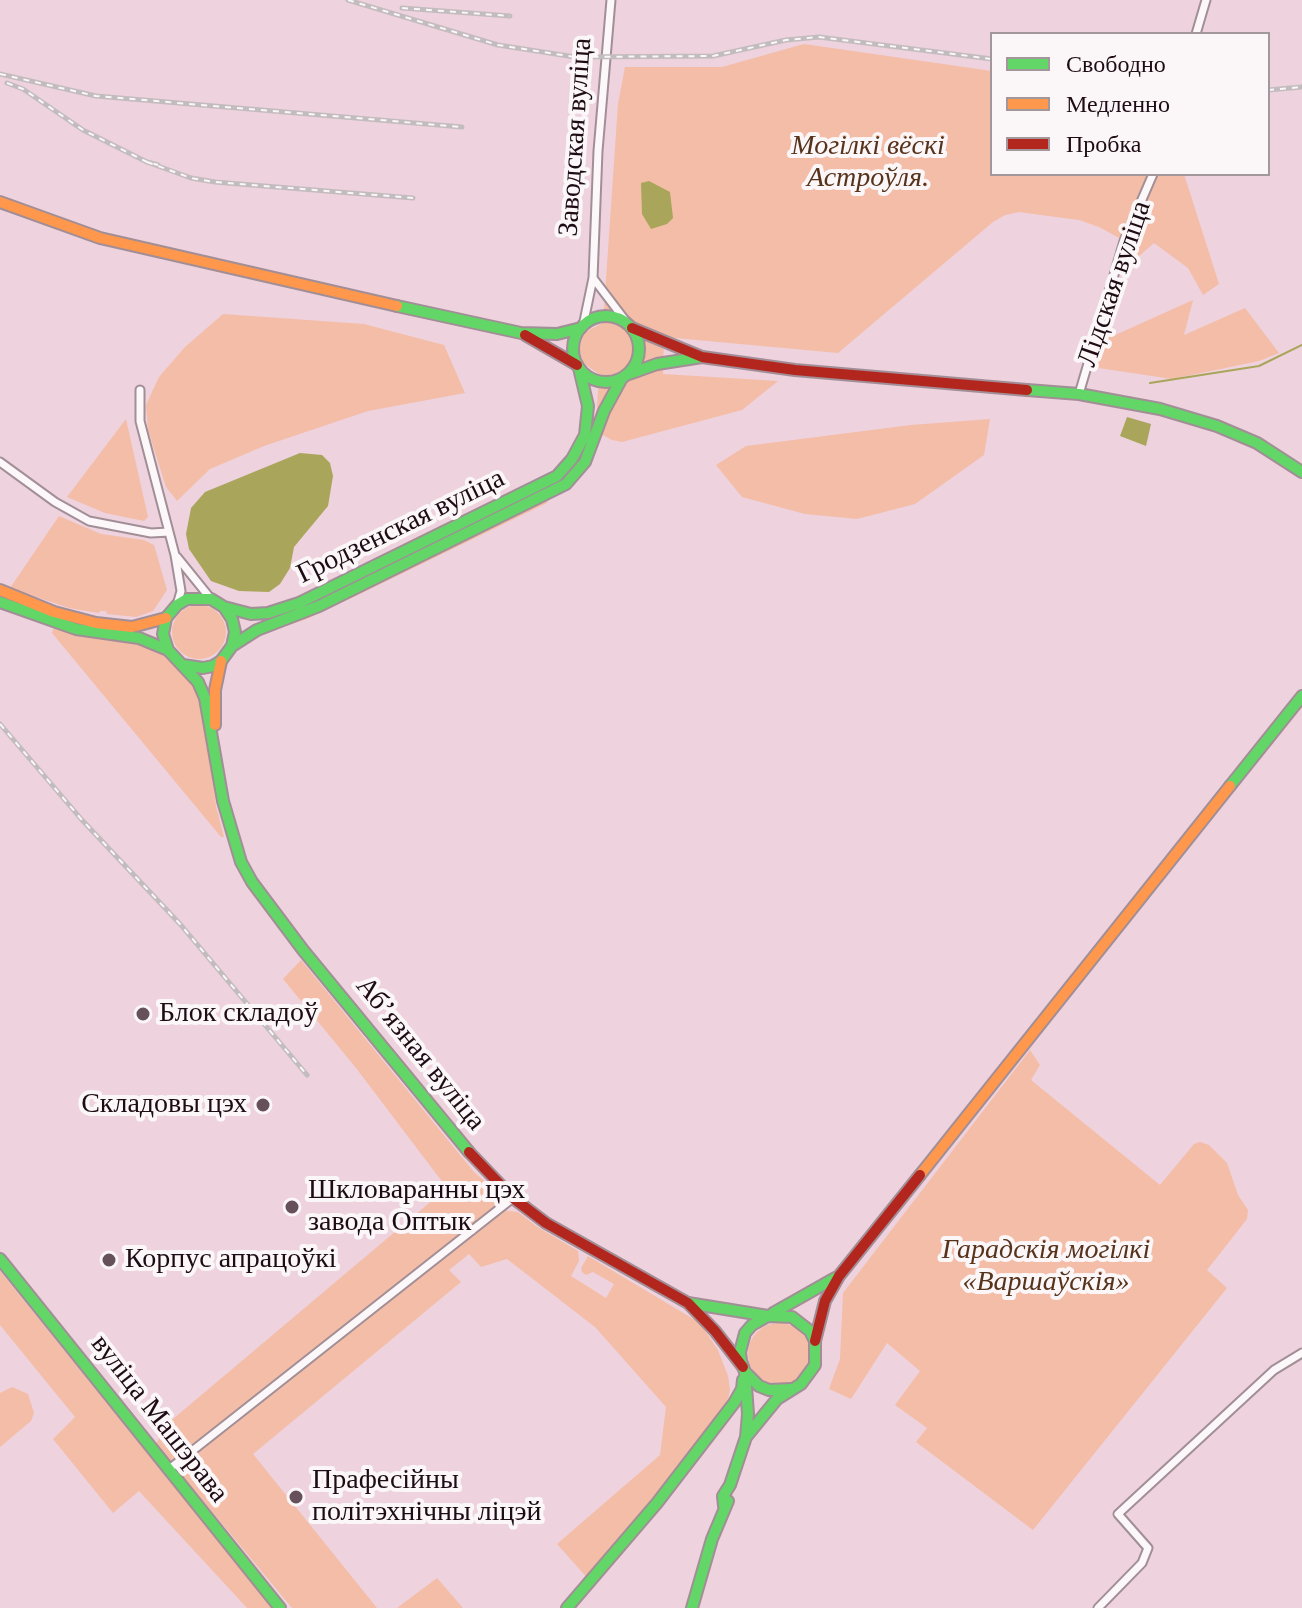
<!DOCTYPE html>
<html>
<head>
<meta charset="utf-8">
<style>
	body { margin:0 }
	#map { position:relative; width:1302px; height:1608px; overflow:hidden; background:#eed2dd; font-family:"Times New Roman",serif }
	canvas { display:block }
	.legend { position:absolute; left:990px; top:32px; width:280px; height:144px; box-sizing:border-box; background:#fbf6f8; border:2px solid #a2989c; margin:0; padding:10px 14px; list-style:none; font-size:24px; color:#1d0c13 }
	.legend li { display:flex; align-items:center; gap:16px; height:40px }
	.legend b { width:40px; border:2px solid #a2989c }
</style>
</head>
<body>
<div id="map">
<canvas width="1302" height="1608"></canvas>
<ul class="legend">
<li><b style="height:10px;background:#63d668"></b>Свободно</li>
<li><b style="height:10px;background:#ff974d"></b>Медленно</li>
<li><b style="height:10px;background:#b3261e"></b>Пробка</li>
</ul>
</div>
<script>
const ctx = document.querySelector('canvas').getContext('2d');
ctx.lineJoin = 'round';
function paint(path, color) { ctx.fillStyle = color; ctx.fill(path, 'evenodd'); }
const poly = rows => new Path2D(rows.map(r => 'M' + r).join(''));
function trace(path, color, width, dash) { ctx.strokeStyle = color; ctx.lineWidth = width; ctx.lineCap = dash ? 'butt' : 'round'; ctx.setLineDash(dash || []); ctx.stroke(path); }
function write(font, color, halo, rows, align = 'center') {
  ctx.font = font + ' "Times New Roman",serif'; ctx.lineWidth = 8; ctx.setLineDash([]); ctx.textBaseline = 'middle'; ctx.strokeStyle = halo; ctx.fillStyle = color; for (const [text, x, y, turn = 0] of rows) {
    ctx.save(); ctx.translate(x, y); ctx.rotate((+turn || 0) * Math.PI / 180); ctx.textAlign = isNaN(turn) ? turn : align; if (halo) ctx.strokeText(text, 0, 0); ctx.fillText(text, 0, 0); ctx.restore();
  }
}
paint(poly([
	[804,44,992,71,992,174,1184,174,1219,284,1203,295,1188,268,1154,243,1130,264,1121,239,1099,227,1079,220,1041,215,1019,212,1005,215,993,222,838,353,664,337,663,374,778,381,742,410,622,442,612,440,601,434,596,424,599,374,583,363,579,347,585,332,603,323,618,104,625,67,722,67],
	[1193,300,1184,335,1245,308,1279,353,1259,361,1172,379,1092,367,1104,329,1113,336],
	[223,314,364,324,444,345,465,393,368,411,264,446,210,469,177,501,166,487,148,430,146,405,159,377,185,347],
	[126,419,148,517,144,521,105,513,67,497],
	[990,419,984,455,915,504,857,519,805,514,742,497,716,465,746,446,911,425],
	[548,500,547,503,362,593,307,619,276,629,360,592,463,539],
	[59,516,101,534,144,540,154,545,167,590,153,611,136,617,107,614,106,611,100,611,99,613,69,608,10,588],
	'172 632a27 27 0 1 1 54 0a27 27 0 1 1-54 0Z',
	[54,627,108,640,141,642,158,648,195,684,203,709,216,806,224,837,221,837,52,633],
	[301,960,474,1172,495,1190,494,1202,508,1211,518,1212,536,1226,578,1251,579,1261,571,1276,606,1298,614,1284,593,1272,586,1275,582,1272,581,1268,588,1256,700,1323,718,1350,728,1376,730,1390,727,1404,590,1581,557,1544,660,1455,666,1407,595,1327,507,1259,481,1267,469,1254,449,1270,461,1282,253,1454,377,1608,292,1608,156,1444,167,1424,447,1188,356,1068,283,979],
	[1030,1050,1040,1065,1031,1080,1160,1185,1194,1144,1200,1142,1209,1145,1227,1163,1238,1195,1248,1210,1247,1219,1207,1270,1227,1288,1033,1530,916,1442,927,1428,895,1405,920,1371,887,1343,851,1399,829,1389,840,1359,843,1293],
	[0,1271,272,1608,247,1608,139,1491,113,1513,53,1439,75,1417,0,1325],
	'748 1354a31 31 0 1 1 62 0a31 31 0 1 1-62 0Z',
	[12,1387,28,1394,34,1413,31,1421,0,1447,0,1393],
	[437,1578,463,1608,397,1608]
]), '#f4bda7');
paint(poly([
	[649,181,670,192,673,218,667,224,651,229,642,214,641,183],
	[1127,417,1151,424,1146,446,1120,436],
	[300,453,322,455,330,463,333,476,328,506,294,547,290,568,280,584,269,592,239,591,211,581,189,549,186,534,191,508,205,492]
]), '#a9a55a');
trace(poly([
	[1150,383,1259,366,1302,345]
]), '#a9a55a', 2);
const street = poly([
	[1196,34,1206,0],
	[593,278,628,324],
	[583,326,593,278,598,151,611,0],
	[140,390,140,421,175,555,181,591,177,605],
	[1079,394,1124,241,1153,174],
	[0,462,55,502,89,521,151,533,169,532],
	[177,557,211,599],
	[168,1470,513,1198],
	[1098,1608,1142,1563,1148,1548,1118,1514,1274,1370,1302,1353]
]);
const fast = poly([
	[397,306,521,333,557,334,581,328],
	'573 349a33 33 0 1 1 66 0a33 33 0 1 1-66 0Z',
	[629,374,657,364,702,357],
	[1027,390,1079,394,1160,409,1217,426,1257,443,1302,472],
	[0,602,76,629,139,638,168,650],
	[224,607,251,614,268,613,299,603,557,476,572,459,585,435,588,406,579,368],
	[232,646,257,630,319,606,566,484,585,462,604,411,622,378],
	[183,665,203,668,213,666,221,661,232,646,235,632,232,619,224,607,211,599,187,599,177,605,166,618,163,634,168,650,198,682,205,698,223,801,241,862,252,882,303,950,469,1152],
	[1230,786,1302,696],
	[0,1259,280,1608],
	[688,1303,768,1316],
	[773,1313,835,1278],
	[746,1437,777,1399,801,1384,815,1365,815,1341,810,1331,792,1317,768,1316,752,1325,745,1333,740,1352,741,1361,745,1372,759,1386,769,1390,791,1389],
	[724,1506,723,1496,730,1485,746,1437,748,1414,745,1372],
	[567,1608,657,1503,734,1403,742,1389,743,1380],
	[692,1608,712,1539,728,1501]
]);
const slow = poly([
	[0,202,100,238,397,306],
	[0,590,54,612,96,623,132,627,166,618],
	[215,725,215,690,221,661],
	[920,1175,1230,786]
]);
const jam = poly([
	[632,328,702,357,795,370,1027,390],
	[525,335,577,365],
	[469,1152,513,1198,546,1223,688,1303,715,1331,743,1367],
	[815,1341,825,1301,839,1276,920,1175]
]);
trace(street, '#a28e96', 11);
trace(fast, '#a28e96', 14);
trace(slow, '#a28e96', 14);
trace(jam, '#a28e96', 14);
trace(street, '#fcf8fa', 7);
trace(fast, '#63d668', 10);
trace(slow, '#ff974d', 10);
trace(jam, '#b3261e', 10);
const rail = poly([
	[348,0,498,45,575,57,713,56,786,40,819,37,992,59],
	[402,8,510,16],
	[0,74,96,96,462,127],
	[7,83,23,89,83,130,147,162,158,165],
	[1268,90,1302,87],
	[147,162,191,178,215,182,413,198],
	[0,724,82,820,180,924,307,1075]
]);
trace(rail, '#c3bcbe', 5);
trace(rail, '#fbf6f8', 2, [6]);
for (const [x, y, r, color] of [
	[143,1014,8,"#66515a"],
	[263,1105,8,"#66515a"],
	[292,1207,8,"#66515a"],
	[109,1260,8,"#66515a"],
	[296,1497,8,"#66515a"]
]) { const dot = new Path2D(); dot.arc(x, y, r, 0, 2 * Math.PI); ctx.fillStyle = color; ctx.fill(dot); trace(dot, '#fbf6f8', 3); }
write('28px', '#1d0c13', '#fbf6f8', [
	["Заводская вуліца",576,137,-86],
	["Лідская вуліца",1115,284,-71],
	["Гродзенская вуліца",401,527,-26],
	["Абʼязная вуліца",420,1054,51],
	["вуліца Машэрава",159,1419,52]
]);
write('italic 28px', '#57331b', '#fbf6f8', [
	["Могілкі вёскі",868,147],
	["Астроўля.",868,179],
	["Гарадскія могілкі",1046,1251],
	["«Варшаўскія»",1046,1283]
]);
write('28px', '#1d0c13', '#fbf6f8', [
	["Блок складоў",159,1014],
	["Складовы цэх",247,1105,"right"],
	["Шкловаранны цэх",308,1191],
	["завода Оптык",308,1223],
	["Корпус апрацоўкі",125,1260],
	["Прафесійны",312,1481],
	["політэхнічны ліцэй",312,1513]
], 'left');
</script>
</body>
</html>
